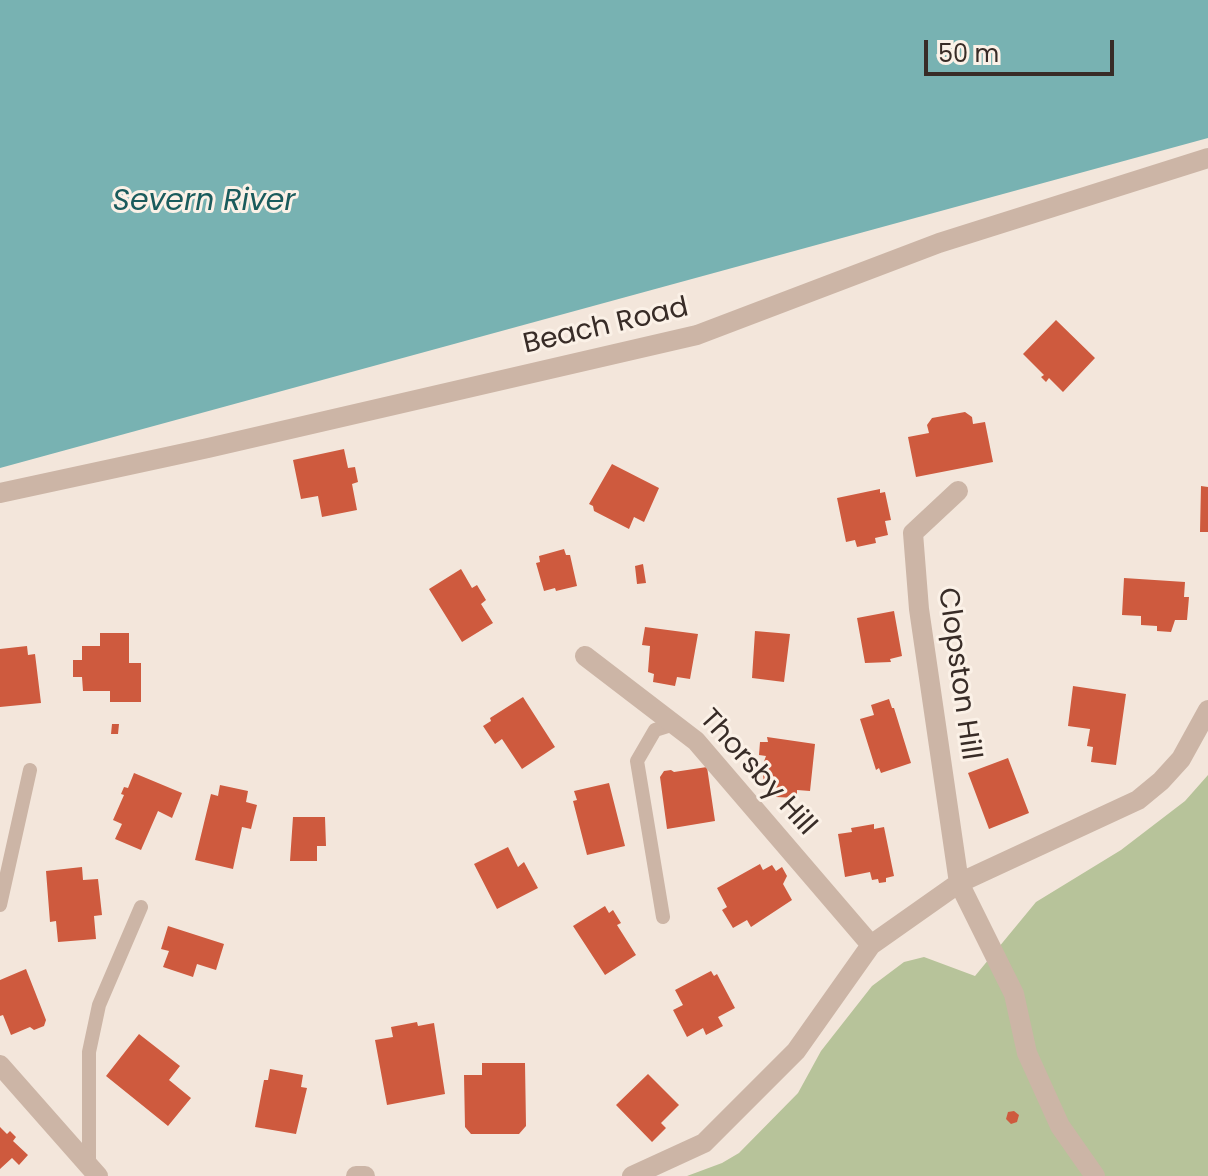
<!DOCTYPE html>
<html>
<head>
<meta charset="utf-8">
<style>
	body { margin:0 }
	#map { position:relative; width:1208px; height:1176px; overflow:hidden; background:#f3e6db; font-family:Poppins,sans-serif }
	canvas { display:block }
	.scale { position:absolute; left:924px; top:40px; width:190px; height:36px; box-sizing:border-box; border:4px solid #382c27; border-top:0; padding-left:10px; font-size:24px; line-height:28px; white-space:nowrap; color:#382c27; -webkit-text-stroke:6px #fbf1e7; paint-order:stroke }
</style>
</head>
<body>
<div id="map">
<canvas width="1208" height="1176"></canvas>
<div class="scale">50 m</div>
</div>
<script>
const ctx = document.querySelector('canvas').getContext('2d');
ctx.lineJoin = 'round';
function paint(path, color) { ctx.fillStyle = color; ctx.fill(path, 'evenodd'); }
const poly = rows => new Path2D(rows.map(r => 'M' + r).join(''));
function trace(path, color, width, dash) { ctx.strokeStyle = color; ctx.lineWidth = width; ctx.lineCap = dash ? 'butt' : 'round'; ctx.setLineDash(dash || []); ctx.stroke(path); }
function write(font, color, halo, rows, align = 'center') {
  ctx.font = font + ' Poppins,sans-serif'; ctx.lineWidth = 6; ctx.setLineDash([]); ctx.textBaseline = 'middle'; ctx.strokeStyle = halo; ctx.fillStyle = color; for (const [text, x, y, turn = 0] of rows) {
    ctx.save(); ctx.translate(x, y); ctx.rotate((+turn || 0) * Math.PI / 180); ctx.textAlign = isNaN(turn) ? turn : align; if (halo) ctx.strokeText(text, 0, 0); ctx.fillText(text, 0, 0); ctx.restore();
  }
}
paint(poly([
	[1208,775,1208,1176,687,1176,722,1163,739,1153,798,1093,821,1051,872,986,904,962,924,957,975,976,1036,902,1121,850,1185,801]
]), '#b7c39a');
paint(poly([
	[0,0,1208,0,1208,138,0,468]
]), '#78b2b2');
paint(poly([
	[1056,320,1095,358,1063,392,1049,378,1046,382,1041,377,1044,375,1023,354],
	[965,412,972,417,973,424,985,422,993,462,916,477,908,437,929,433,927,425,932,418],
	[344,449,348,468,355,467,358,482,352,484,357,510,322,517,318,496,301,499,293,460],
	[612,464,659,488,644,522,634,517,629,529,594,511,593,506,589,504],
	[1201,486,1208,487,1208,532,1200,532],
	[880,489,880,493,885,492,891,520,885,521,888,535,875,538,876,543,857,547,855,540,846,542,837,498],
	[564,549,566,555,570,555,577,586,556,591,555,588,544,591,536,563,540,562,539,556],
	[643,564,646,583,637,584,635,566],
	[461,569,472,588,477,585,486,600,481,604,493,623,462,642,429,589],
	[1124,578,1185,582,1184,597,1189,597,1187,620,1175,620,1171,632,1157,631,1157,626,1141,625,1141,616,1122,615],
	[894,611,902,656,890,659,891,662,865,663,857,618],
	[645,627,698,634,690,679,677,677,675,686,653,682,654,674,648,672,650,646,642,645],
	[755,631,790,634,784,682,752,678],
	[100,633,129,633,129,663,141,663,141,702,110,702,110,691,83,691,82,677,73,677,73,660,82,660,82,646,100,646],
	[27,646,28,655,35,654,41,703,0,707,0,649],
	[1073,686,1126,694,1116,765,1091,762,1093,747,1087,746,1090,729,1068,726],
	[523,697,555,747,522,769,502,739,495,744,483,726,491,721,490,718],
	[889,699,892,708,894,708,911,763,881,773,879,768,876,770,860,719,874,715,871,705],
	[112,724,119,724,118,734,111,734],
	[767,737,815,744,810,791,797,790,797,798,776,797,776,786,764,783,762,767,766,756,759,755,760,742,768,742],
	[1008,758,1029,813,989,829,968,773],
	[707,767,715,821,667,829,660,777,664,771,671,770,674,772],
	[134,773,182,793,172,818,158,811,141,850,115,839,122,824,113,820,124,795,121,794,124,787,128,788],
	[609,783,625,846,587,855,573,801,577,800,574,791],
	[220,785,248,791,246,802,257,805,251,829,242,827,233,869,195,860,211,794,218,796],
	[293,817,325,817,326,846,317,846,317,861,290,861],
	[874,824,874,829,884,827,894,876,886,878,886,882,879,883,878,879,872,880,870,872,845,877,838,834,852,832,851,828],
	[508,847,518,867,524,862,538,888,497,909,474,864],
	[760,864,763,870,772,865,776,871,782,867,787,876,783,884,792,900,751,927,747,920,733,928,722,910,727,907,717,888],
	[82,867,83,880,98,879,102,915,94,916,96,939,58,942,56,921,50,922,46,871],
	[605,906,609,913,613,910,621,923,617,925,636,955,605,975,573,926],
	[168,926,224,944,216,970,197,964,193,977,163,967,169,951,161,949],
	[26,969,46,1020,44,1026,34,1030,30,1027,11,1035,3,1015,0,1016,0,980],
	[711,971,714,976,717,974,735,1008,718,1017,723,1026,706,1035,703,1028,687,1037,673,1010,683,1005,675,990],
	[417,1022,418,1026,434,1023,445,1094,387,1105,375,1040,393,1037,391,1027],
	[139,1034,180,1066,169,1080,191,1098,168,1126,106,1076],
	[482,1063,525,1063,526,1126,519,1134,471,1134,465,1127,464,1075,482,1075],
	[270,1069,303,1075,301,1087,307,1088,296,1134,255,1127,264,1080,268,1080],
	[648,1074,679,1105,661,1123,666,1128,652,1142,616,1105],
	[1014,1111,1019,1115,1017,1122,1011,1124,1006,1119,1008,1112],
	[0,1127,7,1134,10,1131,16,1137,13,1141,28,1155,19,1165,12,1158,0,1169]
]), '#ce5a3e');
trace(poly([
	[0,905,30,770],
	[663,917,637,761,655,730,674,724],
	[89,1166,89,1052,99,1005,141,907]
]), '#ccb5a6', 14);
trace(poly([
	[958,491,913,533,919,609,959,883,1014,994,1027,1053,1060,1126,1095,1176],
	[0,493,208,448,697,335,939,243,1208,158],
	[585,656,696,741,871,945],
	[0,1065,98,1176],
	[356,1176,365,1176],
	[632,1176,704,1143,796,1051,871,945,959,883,1138,800,1161,781,1181,759,1208,710]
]), '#ccb5a6', 20);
write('28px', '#382c27', '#fbf1e7', [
	["Beach Road",606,327,-13],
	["Clopston Hill",958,674,82],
	["Thorsby Hill",757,773,48]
]);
write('italic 30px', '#1a5b5c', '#fbf1e7', [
	["Severn River",204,202]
]);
</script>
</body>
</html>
